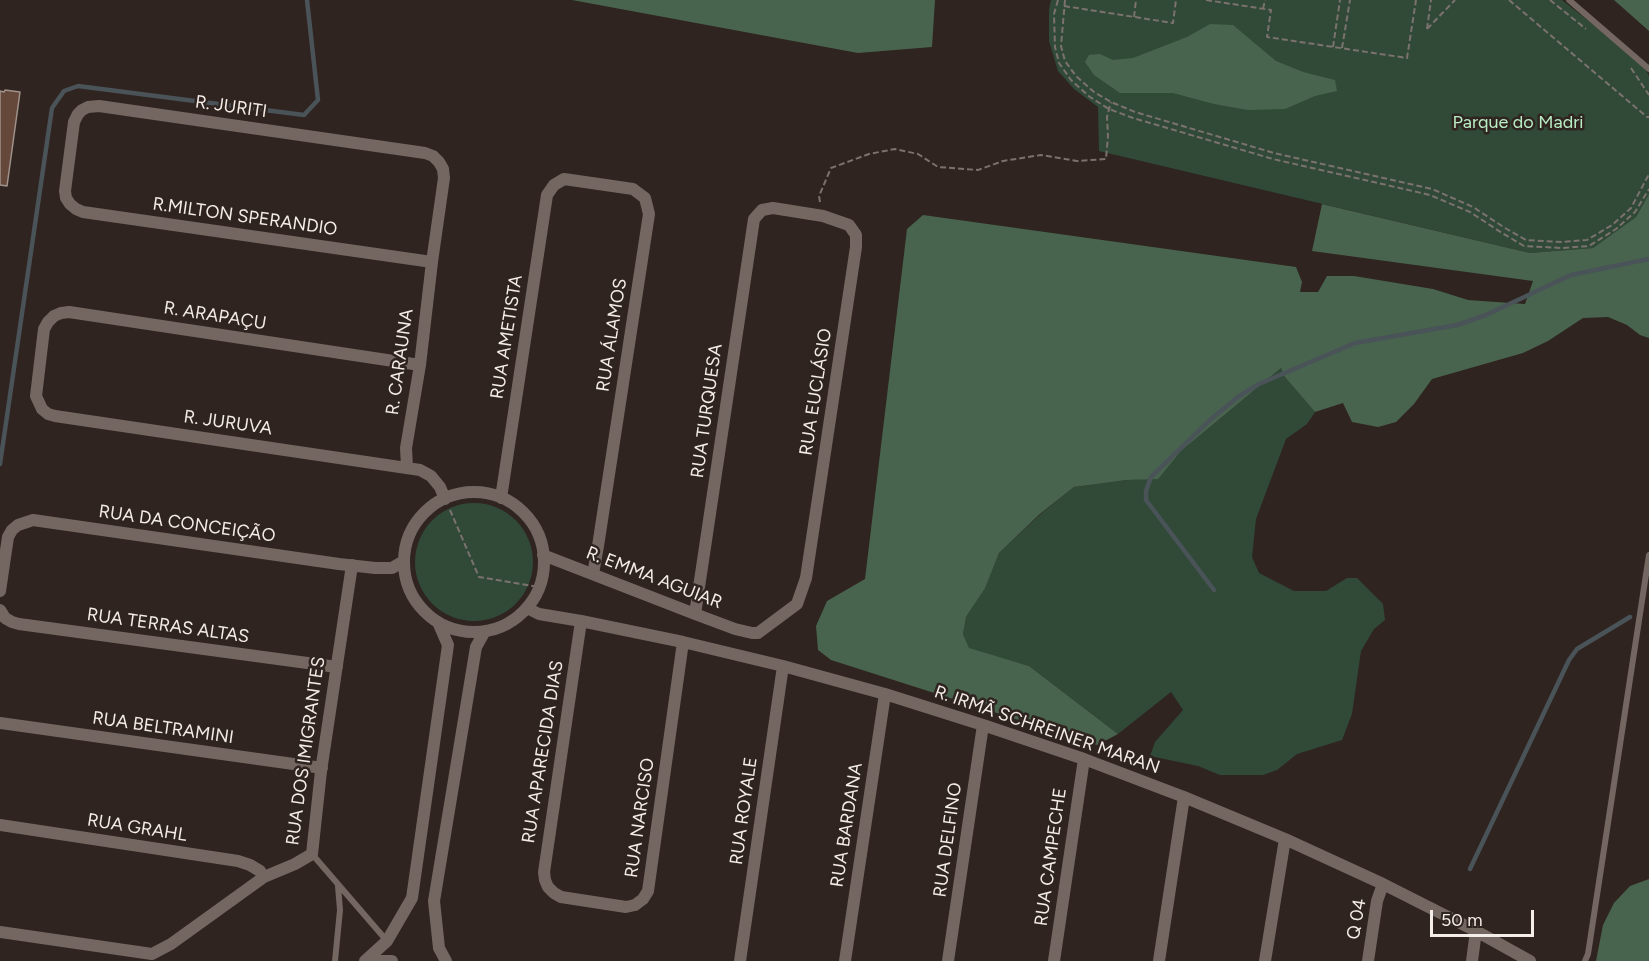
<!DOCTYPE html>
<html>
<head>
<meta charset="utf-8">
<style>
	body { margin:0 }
	#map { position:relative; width:1649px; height:961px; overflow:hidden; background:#2f241f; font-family:Figtree,sans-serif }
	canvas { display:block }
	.scale { position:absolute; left:1430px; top:910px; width:104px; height:27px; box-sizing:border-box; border:3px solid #f4ece8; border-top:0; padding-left:8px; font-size:18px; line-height:21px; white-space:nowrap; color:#f4ece8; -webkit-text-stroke:4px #2f241f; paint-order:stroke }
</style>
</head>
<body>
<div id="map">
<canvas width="1649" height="961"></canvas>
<div class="scale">50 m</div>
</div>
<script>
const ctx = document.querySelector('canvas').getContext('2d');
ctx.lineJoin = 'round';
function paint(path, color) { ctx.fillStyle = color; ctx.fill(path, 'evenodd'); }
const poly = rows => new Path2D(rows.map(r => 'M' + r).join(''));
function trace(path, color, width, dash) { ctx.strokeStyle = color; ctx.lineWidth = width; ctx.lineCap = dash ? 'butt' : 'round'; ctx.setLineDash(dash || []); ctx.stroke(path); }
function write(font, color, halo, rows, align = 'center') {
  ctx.font = font + ' Figtree,sans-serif'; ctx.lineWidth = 5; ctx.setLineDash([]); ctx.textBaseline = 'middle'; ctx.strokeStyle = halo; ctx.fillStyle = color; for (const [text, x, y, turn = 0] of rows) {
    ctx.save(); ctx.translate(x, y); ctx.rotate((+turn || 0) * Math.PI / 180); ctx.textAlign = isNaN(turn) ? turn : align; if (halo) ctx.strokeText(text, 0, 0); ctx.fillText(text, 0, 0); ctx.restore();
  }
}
paint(poly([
	[1051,0,1562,0,1643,64,1649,76,1649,194,1636,217,1593,248,1530,253,1099,151,1098,107,1074,89,1058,71,1049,41,1049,10],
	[1281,368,1284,376,1315,412,1307,424,1286,439,1256,519,1252,557,1259,573,1294,591,1326,591,1347,578,1357,578,1383,604,1385,620,1374,629,1361,651,1352,714,1342,740,1297,754,1277,770,1263,775,1220,775,1198,766,1150,756,1155,742,1183,710,1171,692,1118,734,1029,666,969,649,963,634,966,617,984,589,999,553,1044,511,1074,487,1127,480,1158,478,1181,451],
	'415 562a59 59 0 1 1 118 0a59 59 0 1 1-118 0Z'
]), '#304a37');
paint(poly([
	[572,0,935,0,932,47,858,53],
	[1614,0,1649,0,1649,31],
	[1210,24,1233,25,1276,61,1303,72,1335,80,1337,91,1315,96,1285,109,1248,110,1214,104,1173,93,1120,93,1094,75,1085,62,1089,55,1100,54,1113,60,1133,58,1187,37],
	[1649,194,1649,338,1640,335,1627,325,1608,317,1583,318,1548,341,1523,353,1432,379,1414,404,1396,422,1378,427,1352,422,1343,403,1315,412,1284,376,1281,368,1181,451,1158,479,1127,480,1074,487,1041,513,999,553,985,588,966,617,963,634,969,648,1029,666,1118,734,1097,745,831,660,818,650,816,626,827,601,865,579,907,229,923,215,1296,267,1302,282,1300,292,1318,292,1327,276,1354,276,1433,289,1468,300,1525,304,1533,281,1312,251,1322,204,1530,253,1593,248,1636,217],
	[1649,879,1649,961,1596,961,1603,925,1614,903,1630,886]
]), '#48644f');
trace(poly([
	[0,464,52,108,64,91,78,86,304,115,318,100,307,0],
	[1214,590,1146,500,1146,491,1151,477,1211,419,1238,397,1259,384,1355,343,1457,325,1486,315,1571,275,1649,259],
	[1470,869,1569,660,1577,649,1630,617]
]), '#495358', 4.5);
const building = poly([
	[5,90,20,92,7,186,0,185,0,91,4,92,5,90]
]);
paint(building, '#66483b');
trace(building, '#9f918b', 1.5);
trace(poly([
	[1058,0,1054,14,1055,47,1059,63,1071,80,1090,97,1109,109,1133,118,1273,159,1430,195,1470,212,1502,233,1524,246,1562,248,1589,246,1616,229,1635,212,1649,189],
	[1065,0,1061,46,1065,61,1076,76,1094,92,1111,102,1135,112,1274,153,1432,189,1473,207,1505,228,1526,240,1562,242,1587,240,1612,225,1631,208,1649,174],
	[1206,0,1271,10,1267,37,1407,58,1416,0],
	[1509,0,1647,117,1649,117],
	[1550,0,1586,29],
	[1064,6,1173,23,1176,0],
	[1263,9,1265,0],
	[1134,17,1136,0],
	[1427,29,1455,0],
	[1427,29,1431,0],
	[1333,47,1340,0],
	[1342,48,1350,0],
	[1631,68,1649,95],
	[820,202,819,196,831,168,869,154,895,149,918,154,938,167,978,170,1003,161,1041,155,1077,161,1106,159,1108,136,1107,117,1111,102],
	[450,510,479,577,539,587]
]), '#7b726d', 2, [6, 3]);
trace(poly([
	[1569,0,1649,69],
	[312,854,387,941],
	[335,961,340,910,338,886],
	[1585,961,1588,954,1649,555]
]), '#746761', 6);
trace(poly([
	[420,365,69,312,61,313,54,316,48,322,44,329,36,396,42,409,48,414,55,416,420,470,431,476,440,487,445,499],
	[407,467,406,448,420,365,432,262,444,178,443,169,439,162,433,156,425,153,99,106,88,107,82,110,78,114,74,122,65,191,66,198,70,204,76,209,83,212,432,262],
	'404 562a70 70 0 1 1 140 0a70 70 0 1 1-140 0Z',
	[501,498,547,195,554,185,564,179,633,189,645,198,649,214,598,546,593,574],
	[543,555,695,614,735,629,752,633,758,633,797,604,806,578,856,247,856,235,849,225,823,216,773,208,762,210,754,219,695,614],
	[0,591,8,537,12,530,18,525,33,520,339,564,375,568,392,568,404,561],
	[527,608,539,614,581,621,683,642,783,666,885,694,983,725,1084,759,1184,797,1285,839,1383,884,1476,931,1530,961],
	[0,610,5,618,12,622,19,624,337,667],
	[581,621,544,872,545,880,548,887,554,893,561,897,626,907,635,905,643,899,648,891,683,642],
	[0,723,322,768],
	[0,825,238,861,250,865,260,871,264,877],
	[0,932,152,954,171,944,264,877,295,864,312,854,321,771,352,565],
	[365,961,387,941,412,898,448,645,438,622],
	[373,961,392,961],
	[446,961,439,948,434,901,476,647,485,631],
	[740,961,783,666],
	[845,961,885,694],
	[948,961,983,725],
	[1054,961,1084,759],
	[1159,961,1184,797],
	[1265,961,1285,839],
	[1368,961,1377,901,1383,884],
	[1472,961,1476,931]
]), '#746761', 12);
write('18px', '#f4ece8', '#2f241f', [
	["R. JURITI",231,107,8],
	["R.MILTON SPERANDIO",245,217,8],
	["R. ARAPAÇU",215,316,9],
	["RUA ÁLAMOS",612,335,-81],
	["RUA AMETISTA",507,337,-81],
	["R. CARAUNA",400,362,-82],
	["RUA EUCLÁSIO",816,392,-81],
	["RUA TURQUESA",707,411,-82],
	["R. JURUVA",228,423,8],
	["RUA DA CONCEIÇÃO",187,524,8],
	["R. EMMA AGUIAR",654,578,21],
	["RUA TERRAS ALTAS",168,626,8],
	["RUA BELTRAMINI",163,728,8],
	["R. IRMÃ SCHREINER MARAN",1047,730,19],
	["RUA DOS IMIGRANTES",306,751,-82],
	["RUA APARECIDA DIAS",543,752,-81],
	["RUA ROYALE",744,811,-82],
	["RUA NARCISO",640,818,-82],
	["RUA BARDANA",847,825,-81],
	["RUA GRAHL",137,828,9],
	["RUA DELFINO",948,840,-82],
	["RUA CAMPECHE",1051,857,-82],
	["Q 04",1357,919,-80]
]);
write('18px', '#b8edc5', '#2f241f', [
	["Parque do Madri",1518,123]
]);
</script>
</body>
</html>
